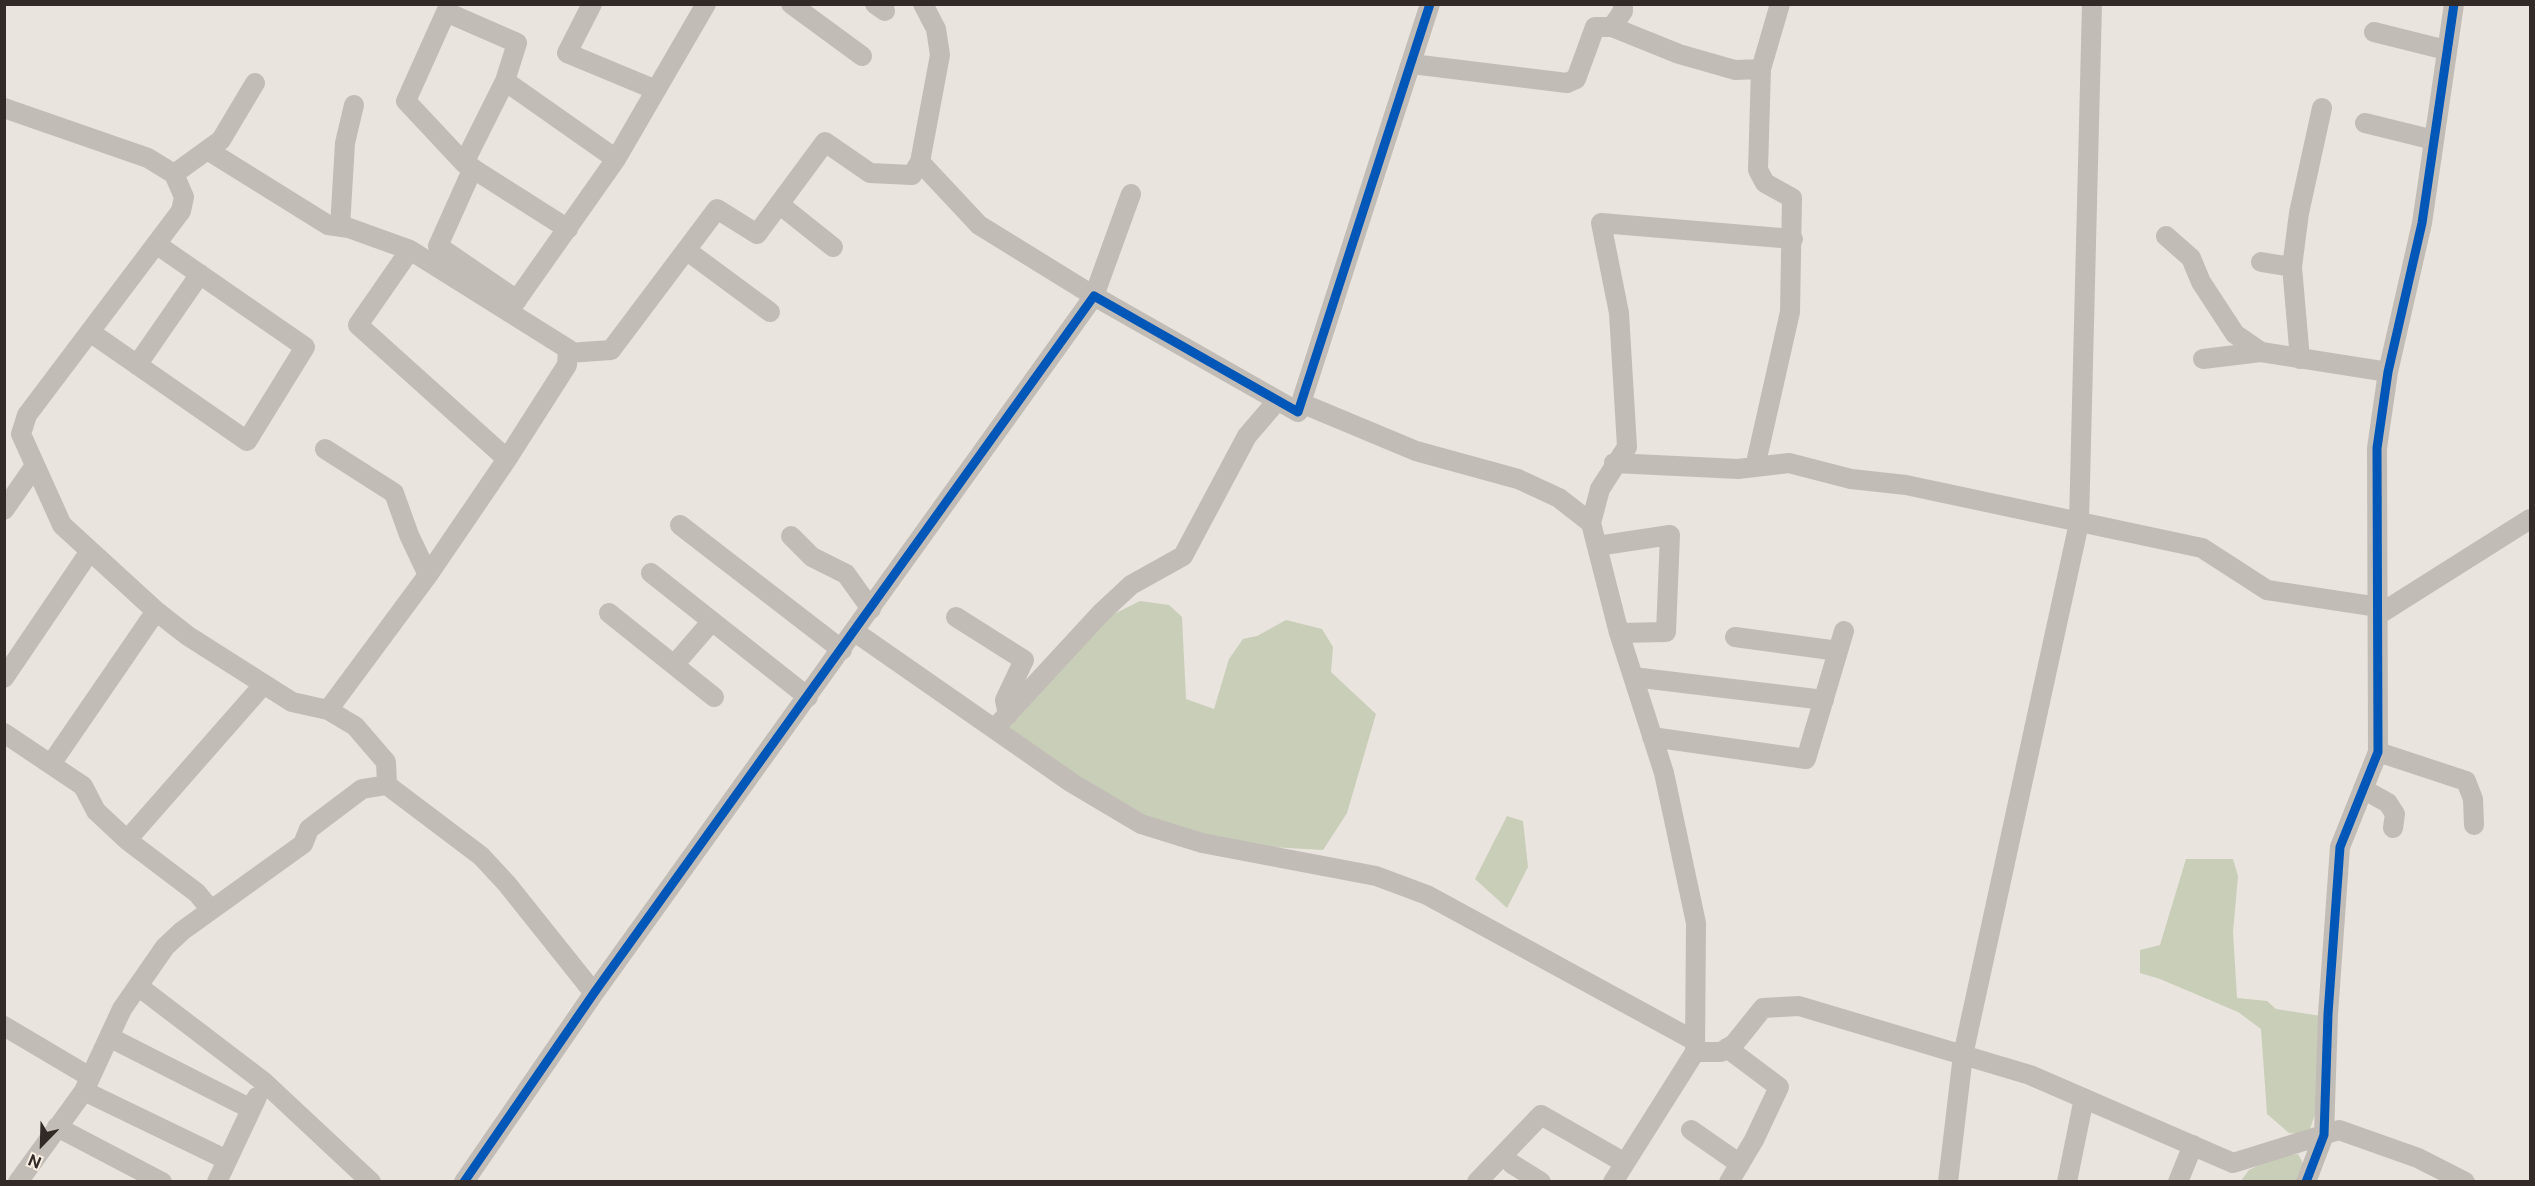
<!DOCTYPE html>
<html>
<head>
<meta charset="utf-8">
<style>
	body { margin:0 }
	#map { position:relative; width:2535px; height:1186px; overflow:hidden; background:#e9e4dd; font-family:"Public Sans",sans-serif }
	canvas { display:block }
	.frame { position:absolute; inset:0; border:6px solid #322a26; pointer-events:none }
	.north { position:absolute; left:12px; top:1114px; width:60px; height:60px; -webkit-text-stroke:4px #f7efe4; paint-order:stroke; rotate:203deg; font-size:16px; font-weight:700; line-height:24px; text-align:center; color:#322a26 }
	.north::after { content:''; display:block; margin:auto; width:21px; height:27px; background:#322a26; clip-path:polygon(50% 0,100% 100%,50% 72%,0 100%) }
</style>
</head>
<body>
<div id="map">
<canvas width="2535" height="1186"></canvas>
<div class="frame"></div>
<div class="north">N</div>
</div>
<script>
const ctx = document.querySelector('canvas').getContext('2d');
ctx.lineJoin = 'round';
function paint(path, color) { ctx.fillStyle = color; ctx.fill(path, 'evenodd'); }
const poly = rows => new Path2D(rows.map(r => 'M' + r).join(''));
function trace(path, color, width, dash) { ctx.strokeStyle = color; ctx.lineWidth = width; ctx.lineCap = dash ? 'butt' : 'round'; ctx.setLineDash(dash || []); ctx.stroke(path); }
paint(poly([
	[1140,601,1169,605,1182,617,1186,699,1214,709,1229,659,1243,639,1257,636,1286,620,1322,629,1333,647,1331,672,1376,714,1347,813,1323,850,1271,847,1201,837,1139,815,1072,774,1007,726,1112,615],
	[1507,816,1523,821,1528,867,1507,908,1475,879],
	[2186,859,2233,859,2238,876,2233,932,2237,998,2267,1001,2276,1009,2321,1016,2317,1108,2308,1135,2289,1133,2267,1114,2261,1029,2238,1012,2160,979,2140,973,2140,950,2160,945],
	[2298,1154,2306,1168,2304,1181,2240,1182,2249,1170,2273,1158]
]), '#c9ceb8');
trace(poly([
	[592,4,567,53,656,90],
	[791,4,862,56],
	[875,4,885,11],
	[923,4,936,29,940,55,920,162,979,225,1094,296,1131,194],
	[446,12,517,43,505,81,464,163,406,101,446,12],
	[1612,27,1623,11,1623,4],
	[2374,32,2446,50],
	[1412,64,1567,83,1576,79,1595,27,1612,27,1679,54,1735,70,1761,69],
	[505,81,616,159],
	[4,108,148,158,174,174,184,197,181,211,27,415,21,434,62,525,156,611,188,636,292,702,328,710,355,726,386,762,387,785],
	[2365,123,2434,140],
	[209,151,328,225,349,228,410,250,568,349,567,365,507,459,428,575,328,710],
	[464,163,568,229],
	[473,168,438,246,517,300],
	[174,174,221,140,255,83],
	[779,204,833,247],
	[340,227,345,143,354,105],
	[2166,236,2191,258,2201,282,2235,334,2261,352],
	[410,250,358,325,507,459],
	[686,250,770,312],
	[2261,262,2292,267],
	[509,311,616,159,706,4],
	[90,332,247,441,305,347,156,244],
	[568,353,611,350,717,209,757,234,825,142,870,173,912,175,920,162],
	[2203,359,2261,352,2388,372],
	[2300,359,2292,267,2299,213,2322,108],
	[137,365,200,274],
	[1301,403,1416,451,1518,479,1559,498,1591,523,1619,633,1664,773,1696,923,1695,1052],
	[325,449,394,493,409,535,428,575],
	[1614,463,1738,469,1789,463,1851,479,1906,485,2202,548,2267,590,2378,607],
	[1755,467,1790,312,1792,198,1765,183,1758,170,1761,69,1780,4],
	[4,510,34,467],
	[1591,523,1600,489,1627,447,1619,313,1601,223,1793,239],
	[680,525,842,650],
	[791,536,812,557,846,574,871,609],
	[1597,546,1670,535,1666,632,1619,633],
	[651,573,808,697],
	[609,613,714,697],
	[2378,615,2530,519],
	[956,617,1024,660,1005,700,1008,715],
	[855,632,1072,783,1141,824,1202,843,1376,876,1427,895,1695,1041],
	[1735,637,1838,651],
	[674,665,712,621],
	[1633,677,1824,700],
	[4,678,90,551],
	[994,729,1101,613,1131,585,1183,556,1247,436,1277,401],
	[4,733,83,786,96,811,127,840,197,893,211,910],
	[1652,737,1806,759,1844,631],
	[2378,752,2466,781,2473,799,2474,825],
	[51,764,156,611],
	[2363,789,2388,803,2395,814,2393,828],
	[127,840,264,684],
	[138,986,264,1082,371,1182],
	[4,1026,90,1077],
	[109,1037,251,1109],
	[1727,1048,1779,1087,1754,1140,1729,1182],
	[84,1091,227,1160],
	[57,1127,162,1182],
	[1691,1130,1740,1164],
	[1512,1164,1541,1182],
	[18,1182,84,1091,122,1009,165,947,182,931,303,844,309,829,362,789,387,785,481,856,507,884,594,993],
	[217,1182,257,1097],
	[464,1182,594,993,1094,296,1298,412,1430,4],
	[1477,1182,1541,1115,1625,1163],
	[1613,1182,1695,1052,1721,1052,1734,1044,1763,1008,1799,1006,2030,1075,2233,1163,2339,1130,2418,1158,2465,1182],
	[1948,1182,1963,1055,2079,523,2092,4],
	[2067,1182,2084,1098],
	[2178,1182,2193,1145],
	[2306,1182,2324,1135,2328,1014,2340,847,2378,752,2377,448,2388,372,2422,223,2454,4]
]), '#c2bcb6', 20);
trace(poly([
	[464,1182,594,993,1094,296,1298,412,1430,4],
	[2306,1182,2324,1135,2328,1014,2340,847,2378,752,2377,448,2388,372,2422,223,2454,4]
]), '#0057b8', 9);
</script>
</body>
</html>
